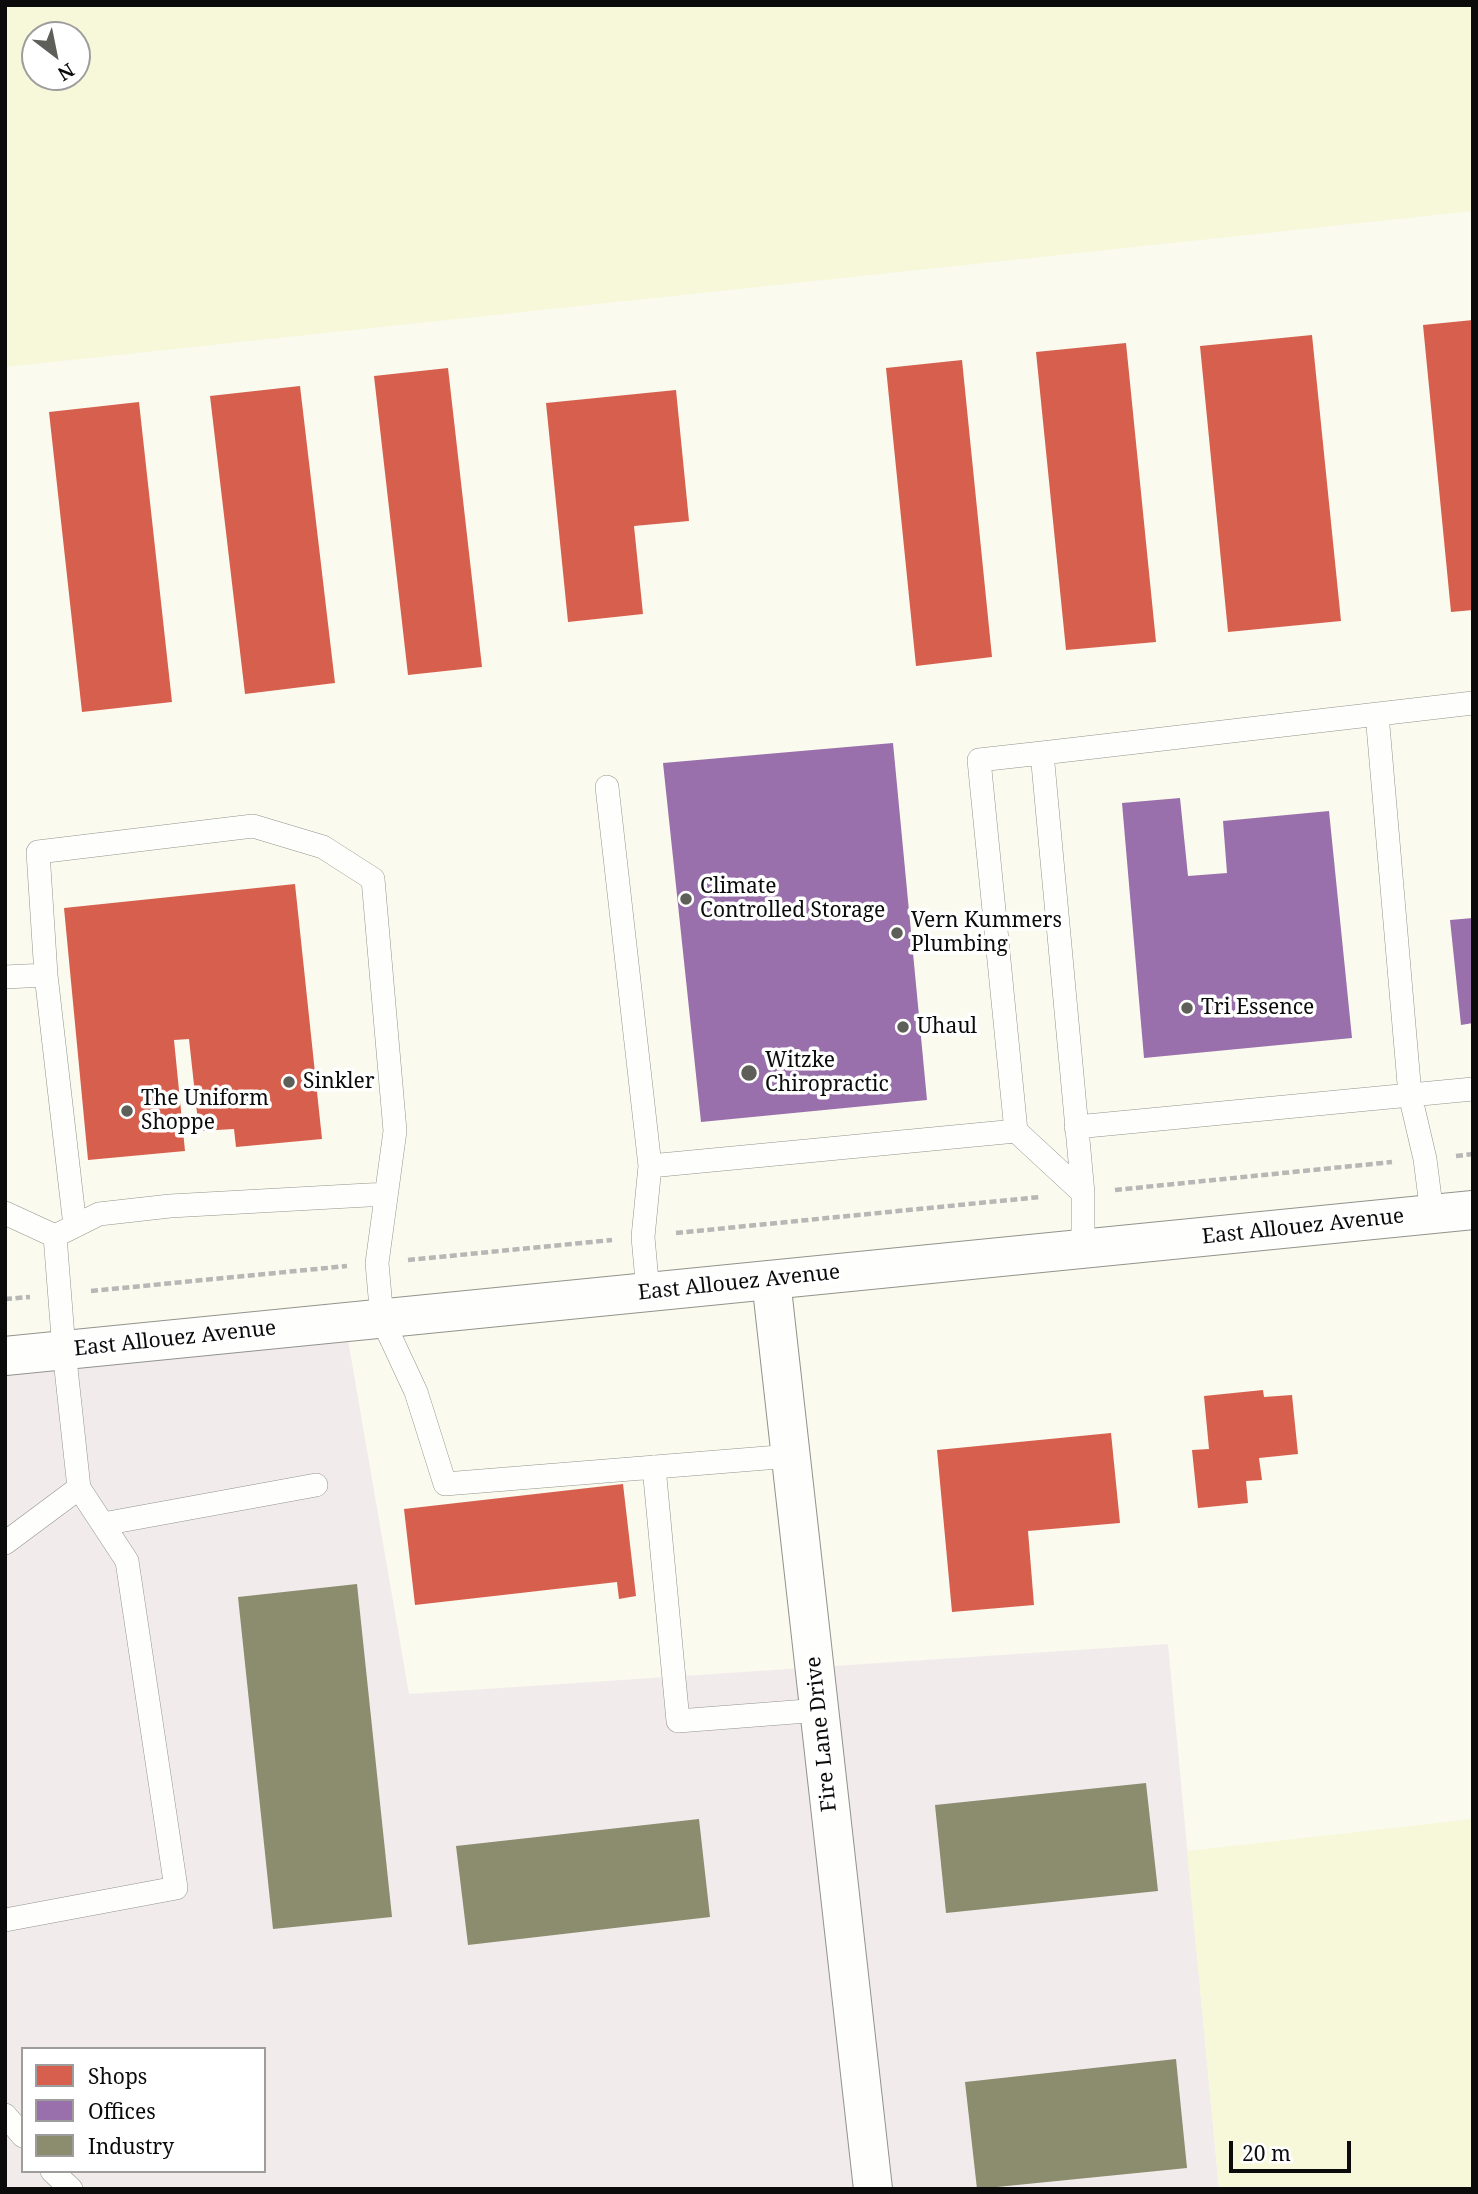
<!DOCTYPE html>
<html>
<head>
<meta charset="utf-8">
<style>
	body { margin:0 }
	#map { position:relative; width:1478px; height:2194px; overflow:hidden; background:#fafaee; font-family:"Noto Serif",serif }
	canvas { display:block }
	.frame { position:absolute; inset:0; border:7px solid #0b0b0b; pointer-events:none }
	.legend { position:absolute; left:21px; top:2047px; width:245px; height:126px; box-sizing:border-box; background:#fff; border:2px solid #9d9d9d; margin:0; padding:9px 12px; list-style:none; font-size:21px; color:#0b0b0b }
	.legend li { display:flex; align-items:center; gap:14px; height:35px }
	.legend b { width:35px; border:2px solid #9d9d9d }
	.north { position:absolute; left:21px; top:21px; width:70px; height:70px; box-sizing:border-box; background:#fff; border:2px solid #9d9d9d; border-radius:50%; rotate:148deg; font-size:19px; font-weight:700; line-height:28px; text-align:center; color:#0b0b0b }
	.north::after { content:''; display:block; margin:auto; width:24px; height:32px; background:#5f5f5a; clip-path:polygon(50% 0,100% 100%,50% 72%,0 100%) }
	.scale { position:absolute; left:1229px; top:2141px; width:122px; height:32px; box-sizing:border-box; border:4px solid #0b0b0b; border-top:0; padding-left:9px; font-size:21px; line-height:24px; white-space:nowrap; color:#0b0b0b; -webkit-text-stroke:5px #fff; paint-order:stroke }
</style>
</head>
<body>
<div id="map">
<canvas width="1478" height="2194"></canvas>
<div class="frame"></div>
<ul class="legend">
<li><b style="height:19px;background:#d6604d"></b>Shops</li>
<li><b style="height:19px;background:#9970ab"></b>Offices</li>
<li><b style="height:19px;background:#8c8c6e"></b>Industry</li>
</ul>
<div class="north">N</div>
<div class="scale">20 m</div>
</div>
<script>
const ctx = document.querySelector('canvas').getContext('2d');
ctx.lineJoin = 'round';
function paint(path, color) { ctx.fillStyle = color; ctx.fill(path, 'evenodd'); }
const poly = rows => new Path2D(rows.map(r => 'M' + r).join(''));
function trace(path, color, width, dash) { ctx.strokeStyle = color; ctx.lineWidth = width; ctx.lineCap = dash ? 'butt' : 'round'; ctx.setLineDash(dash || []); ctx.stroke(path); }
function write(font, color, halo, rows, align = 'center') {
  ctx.font = font + ' "Noto Serif",serif'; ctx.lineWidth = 7; ctx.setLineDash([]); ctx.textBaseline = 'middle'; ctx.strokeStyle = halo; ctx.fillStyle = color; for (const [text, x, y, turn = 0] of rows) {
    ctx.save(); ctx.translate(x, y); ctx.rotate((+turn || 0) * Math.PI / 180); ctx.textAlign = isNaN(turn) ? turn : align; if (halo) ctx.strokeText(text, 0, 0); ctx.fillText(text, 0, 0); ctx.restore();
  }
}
paint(poly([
	[345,1322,409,1694,1168,1644,1219,2189,5,2189,5,1356],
	[23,2049,264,2049,264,2171,23,2171]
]), '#f2ebec');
paint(poly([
	[5,5,1473,5,1473,211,5,367],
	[35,35,77,35,77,77,35,77],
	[1473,1819,1473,2189,1219,2189,1187,1851]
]), '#f6f8d9');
paint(poly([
	[1473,320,1473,610,1451,612,1423,325],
	[1312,335,1341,621,1228,632,1200,346],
	[1126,343,1156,642,1066,650,1036,352],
	[962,360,992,657,916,666,886,368],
	[448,368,482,667,408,675,374,376],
	[300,386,335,683,245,694,210,396],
	[676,390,689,521,634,526,643,614,568,622,546,403],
	[139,402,172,702,82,712,49,412],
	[295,884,322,1139,236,1147,234,1129,199,1131,189,1039,174,1040,185,1151,88,1160,64,908],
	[1263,1390,1264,1397,1292,1395,1298,1454,1259,1458,1262,1480,1246,1481,1248,1503,1198,1508,1192,1450,1209,1449,1204,1396],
	[1111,1433,1120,1523,1028,1531,1034,1605,952,1612,937,1450],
	[623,1484,636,1596,619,1599,617,1582,415,1605,404,1509]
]), '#d6604d');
paint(poly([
	[893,743,927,1100,701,1122,663,763],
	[1180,798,1188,876,1227,873,1223,821,1329,811,1352,1038,1144,1058,1122,803],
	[1473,918,1473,1023,1461,1025,1450,920]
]), '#9970ab');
paint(poly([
	[357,1584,392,1917,273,1929,238,1597],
	[1146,1783,1158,1891,946,1913,935,1805],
	[699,1819,710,1917,468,1945,456,1846],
	[1176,2059,1187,2168,977,2189,965,2082]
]), '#8c8c6e');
const service = poly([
	[1377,714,1410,1095,1425,1159,1432,1214],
	[1042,753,979,760,1016,1131,1083,1193],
	[607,787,650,1166,643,1237,648,1292],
	[46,975,75,1226],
	[5,977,46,975,38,852,253,826,323,847,373,879,395,1131,377,1263,382,1319,416,1392,445,1484,791,1456],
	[1076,1127,1473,1089],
	[650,1166,1016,1131],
	[5,1213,55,1236],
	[1083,1249,1083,1193,1042,753,1473,703],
	[654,1467,678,1721,820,1710],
	[103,1524,316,1485],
	[5,1543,79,1488],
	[5,1920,176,1888,127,1561,79,1488,64,1350,55,1236,99,1214,170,1206,386,1194],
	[5,2115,23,2136],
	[52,2171,71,2189]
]);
const minor = poly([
	[771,1280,873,2189]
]);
const tertiary = poly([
	[5,1356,1473,1210]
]);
trace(service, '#93938d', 24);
trace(minor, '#93938d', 40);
trace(tertiary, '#93938d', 40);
trace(poly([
	[1456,1156,1473,1154],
	[1115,1190,1392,1162],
	[676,1233,1040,1197],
	[408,1260,612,1240],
	[91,1291,347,1266],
	[5,1299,30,1297]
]), '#b7b7b5', 4.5, [7, 3.5]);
trace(service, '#fefefc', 23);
trace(minor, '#fefefc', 38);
trace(tertiary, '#fefefc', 38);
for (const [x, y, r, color] of [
	[686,899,7,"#5f5f5a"],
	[897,933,7,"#5f5f5a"],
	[1187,1008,7,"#5f5f5a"],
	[903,1027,7,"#5f5f5a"],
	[749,1073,9,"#5f5f5a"],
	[289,1082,7,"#5f5f5a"],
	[127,1111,7,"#5f5f5a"]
]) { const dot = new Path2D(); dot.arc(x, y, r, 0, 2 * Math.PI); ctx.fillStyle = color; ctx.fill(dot); trace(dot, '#fff', 2.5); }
write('21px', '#0b0b0b', '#fff', [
	["Climate",700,887],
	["Controlled Storage",700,911],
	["Vern Kummers",911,921],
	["Plumbing",911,945],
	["Tri Essence",1201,1008],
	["Uhaul",917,1027],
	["Witzke",765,1061],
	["Chiropractic",765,1085],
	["Sinkler",303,1082],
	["The Uniform",141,1099],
	["Shoppe",141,1123]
], 'left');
write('21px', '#0b0b0b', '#fff', [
	["East Allouez Avenue",1303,1227,-6],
	["East Allouez Avenue",739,1283,-6],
	["East Allouez Avenue",175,1339,-6],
	["Fire Lane Drive",822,1734,-96]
]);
</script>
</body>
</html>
